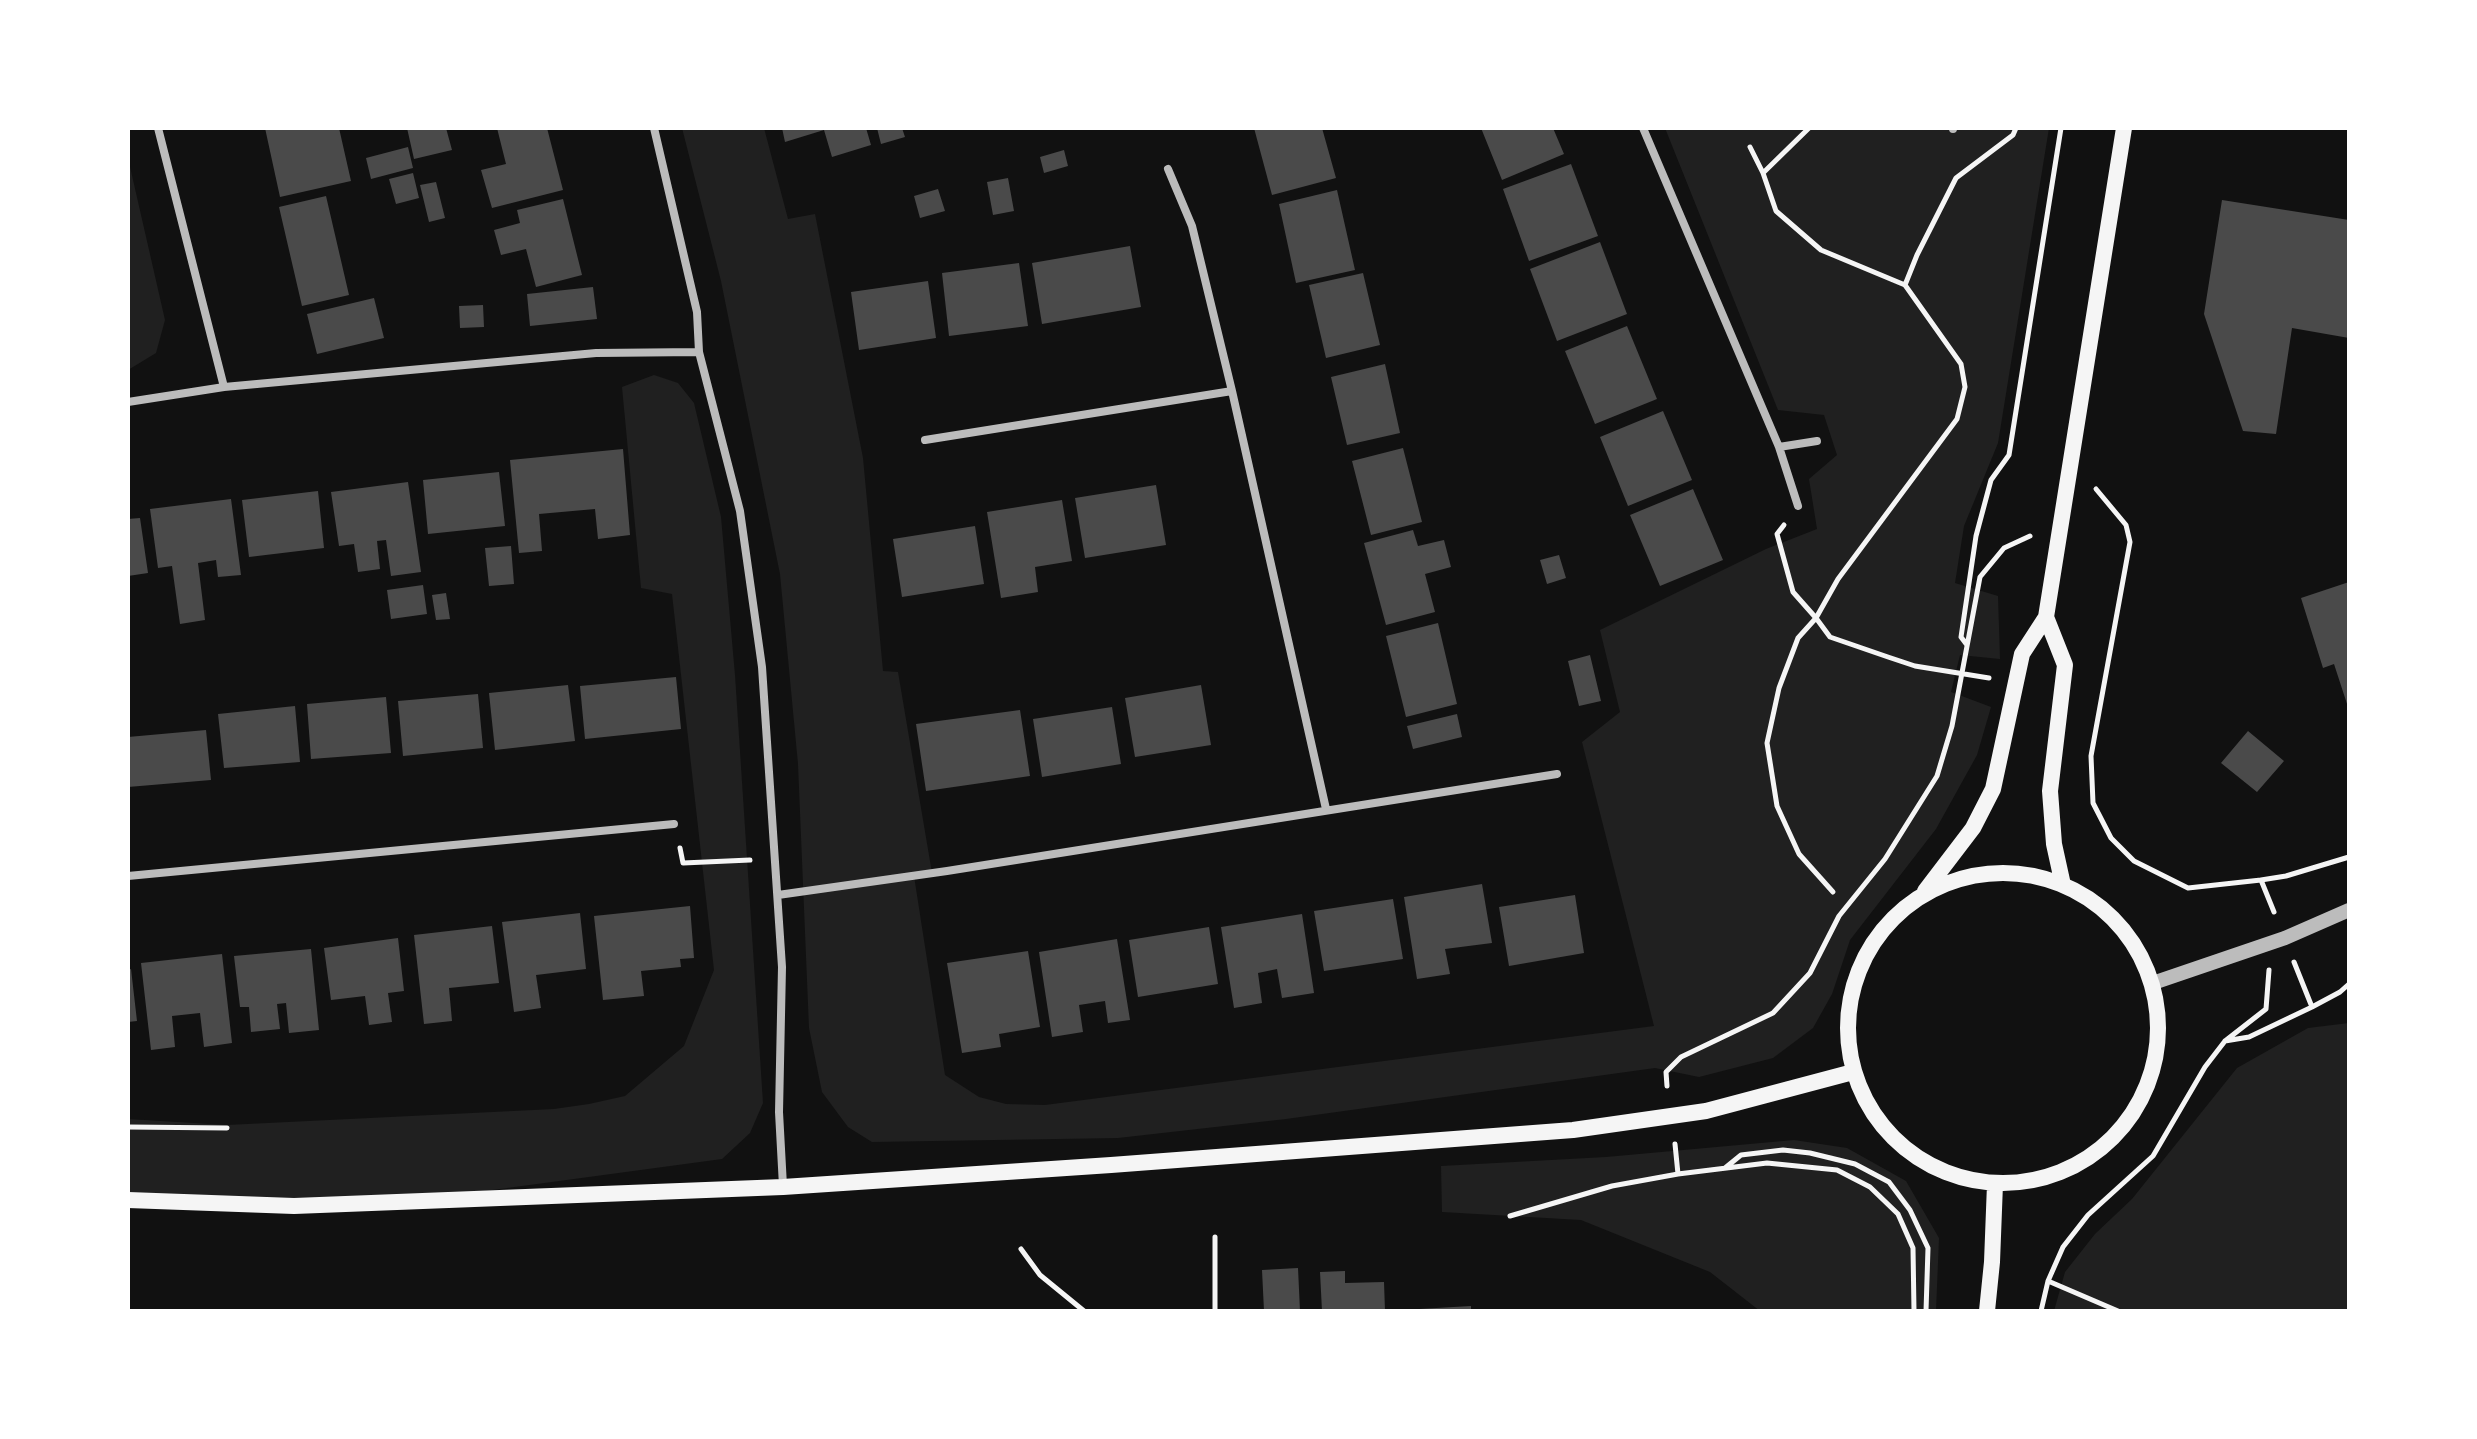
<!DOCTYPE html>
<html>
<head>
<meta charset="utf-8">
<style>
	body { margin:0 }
	#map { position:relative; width:2477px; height:1439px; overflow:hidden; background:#111; font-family:Figtree,sans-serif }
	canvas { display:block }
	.frame { position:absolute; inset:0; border:130px solid #fff; pointer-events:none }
</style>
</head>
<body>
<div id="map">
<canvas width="2477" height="1439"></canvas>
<div class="frame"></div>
</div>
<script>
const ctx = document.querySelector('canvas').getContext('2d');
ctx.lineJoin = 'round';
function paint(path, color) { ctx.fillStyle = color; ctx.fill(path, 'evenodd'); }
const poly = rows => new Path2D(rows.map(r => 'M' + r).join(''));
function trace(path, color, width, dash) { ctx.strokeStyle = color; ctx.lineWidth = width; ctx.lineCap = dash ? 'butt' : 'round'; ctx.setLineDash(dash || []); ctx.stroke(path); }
paint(poly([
	[682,128,764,128,788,219,815,214,863,458,883,671,898,672,932,873,914,876,945,1075,979,1097,1006,1104,1045,1105,1654,1026,1582,742,1620,712,1600,630,1766,549,1817,529,1809,479,1837,455,1824,415,1778,410,1665,128,2049,128,1998,443,1964,526,1955,583,1998,596,2000,659,1960,655,1951,692,1991,707,1977,755,1936,829,1850,940,1832,994,1813,1028,1773,1058,1699,1077,1655,1068,1286,1119,1118,1138,872,1142,848,1127,822,1092,809,1028,798,764,780,574,721,281],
	[128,158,165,320,156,353,128,370],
	[654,375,678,383,694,403,721,517,735,675,763,1103,750,1133,722,1159,411,1201,128,1200,128,1119,227,1125,554,1109,589,1104,625,1096,684,1046,714,970,672,594,641,588,622,387],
	[2349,1023,2349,1311,2054,1311,2065,1272,2095,1234,2132,1199,2237,1068,2308,1028],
	[1794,1140,1847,1148,1906,1181,1939,1238,1936,1311,1760,1311,1710,1272,1581,1220,1442,1212,1441,1166,1606,1157]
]), '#202020');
paint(poly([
	[265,128,339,128,351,181,280,197],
	[407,128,446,128,452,150,414,159],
	[497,128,547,128,563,190,492,208,481,170,506,164],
	[782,128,866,128,871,145,832,157,824,130,785,142],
	[877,128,902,128,905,137,881,144],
	[1254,128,1322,128,1336,178,1272,195],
	[1481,128,1553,128,1564,154,1502,180],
	[408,147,413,168,371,179,366,158],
	[1064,150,1068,166,1044,173,1040,157],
	[1571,164,1598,236,1529,261,1503,189],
	[413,173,419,198,396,204,389,179],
	[1008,178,1014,211,993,215,987,182],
	[436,182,445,218,429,222,420,185],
	[938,189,945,211,920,218,914,196],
	[1337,190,1355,270,1296,283,1279,204],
	[326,196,349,295,302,306,279,207],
	[563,199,582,275,536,287,526,249,501,255,494,230,520,223,517,210],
	[2222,200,2349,220,2349,338,2292,328,2276,434,2243,431,2204,314],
	[1600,242,1627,314,1557,341,1530,269],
	[1130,246,1141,307,1042,324,1032,263],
	[1019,263,1028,326,949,336,942,273],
	[1363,273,1380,345,1326,358,1309,285],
	[928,281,936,338,859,350,851,292],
	[593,287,597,319,530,326,527,294],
	[374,298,384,338,317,354,307,314],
	[483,305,484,327,460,328,459,306],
	[1627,326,1657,399,1595,424,1565,351],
	[1385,364,1400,433,1347,445,1331,377],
	[1663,411,1692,480,1628,506,1600,437],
	[1403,448,1422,522,1371,535,1352,461],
	[623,449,630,535,598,539,595,509,539,514,542,551,519,553,510,460],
	[499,472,505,526,428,534,423,480],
	[408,482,421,572,391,576,386,540,377,541,380,569,358,572,354,544,339,546,331,492],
	[1156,485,1166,545,1085,558,1075,498],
	[1693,489,1723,560,1660,586,1630,515],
	[318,491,324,548,249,557,242,500],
	[231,499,241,575,218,577,216,560,198,563,205,620,180,624,172,566,158,568,150,509],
	[1062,500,1072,561,1035,567,1038,592,1001,598,987,512],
	[140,518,148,573,128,576,128,519],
	[975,526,984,584,902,597,893,539],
	[1413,530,1418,546,1444,540,1451,567,1425,574,1435,612,1386,625,1364,543],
	[511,546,514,584,489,586,485,548],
	[1559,555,1566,578,1547,584,1540,560],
	[2349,582,2349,707,2348,707,2334,664,2323,668,2301,598],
	[423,585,427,614,391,619,387,590],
	[446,593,450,619,436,620,432,595],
	[1438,623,1457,704,1406,717,1386,636],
	[1590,655,1601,701,1579,706,1568,661],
	[676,677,681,729,585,739,580,686],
	[568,685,575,741,495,750,489,693],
	[1201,685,1211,745,1135,757,1125,698],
	[478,694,483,748,403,756,398,701],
	[386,697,391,753,311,759,307,704],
	[295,706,300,762,224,768,218,714],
	[1112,707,1121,764,1042,777,1033,719],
	[1020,710,1030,776,926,791,916,724],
	[1457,714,1462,737,1413,749,1407,726],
	[206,730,211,780,128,787,128,737],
	[2248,731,2284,761,2257,792,2221,763],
	[1482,884,1492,943,1445,949,1450,974,1417,979,1404,897],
	[1575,895,1584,953,1509,966,1499,907],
	[1393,899,1403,959,1324,971,1314,911],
	[690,906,694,958,680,959,681,967,641,971,644,996,603,1000,594,916],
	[580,913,586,969,536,975,541,1008,514,1012,502,922],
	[1302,914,1314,993,1282,998,1277,969,1258,973,1262,1003,1234,1008,1221,927],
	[492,926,499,983,449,988,452,1021,424,1024,414,935],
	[1209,927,1218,984,1138,997,1129,940],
	[398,938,404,991,388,993,392,1022,369,1025,365,996,331,1000,324,948],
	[1117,939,1130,1020,1108,1023,1105,1001,1079,1005,1083,1032,1052,1037,1039,952],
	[311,949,319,1030,289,1033,286,1003,277,1004,280,1029,251,1032,249,1007,240,1007,234,956],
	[1028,951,1040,1027,999,1034,1001,1047,962,1053,947,963],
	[222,954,232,1043,204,1047,200,1013,172,1016,175,1047,151,1050,141,963],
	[131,969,137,1021,128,1022,128,970],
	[1298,1268,1300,1311,1264,1311,1262,1270],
	[1345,1271,1345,1283,1384,1282,1385,1311,1322,1311,1320,1272],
	[1471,1306,1471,1311,1419,1311,1419,1309]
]), '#4a4a4a');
trace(poly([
	[1750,147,1763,173,1776,211,1821,250,1905,285],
	[1763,173,1809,128],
	[2096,489,2126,525,2130,542,2091,756,2093,803,2111,838,2134,861,2188,888,2261,880,2274,912],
	[1784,525,1777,534,1793,592,1816,618,1798,638,1779,688,1767,743,1777,806,1799,854,1833,892],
	[1967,645,1961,637,1976,536,1991,480,2009,455,2061,128],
	[1989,678,1915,666,1888,657,1830,637,1816,618,1838,579,1957,419,1965,387,1961,364,1905,285,1917,255,1956,178,2013,135,2016,128],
	[680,848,683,863,750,860],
	[2261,880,2286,876,2349,857],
	[2312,1007,2340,992,2349,984],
	[2225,1041,2249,1037,2312,1007,2294,962],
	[1667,1086,1666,1072,1681,1057,1773,1013,1810,973,1839,916,1885,859,1937,776,1952,726,1980,577,2004,548,2030,536],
	[128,1127,227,1128],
	[1675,1144,1678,1174,1767,1163,1837,1170,1870,1187,1898,1214,1913,1248,1914,1311],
	[1725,1168,1741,1155,1783,1150,1810,1153,1855,1164,1889,1182,1910,1210,1928,1248,1926,1311],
	[1510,1216,1612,1186,1678,1174],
	[1215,1237,1215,1311],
	[1021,1249,1040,1275,1084,1311],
	[2048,1281,2118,1311],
	[2041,1311,2048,1281,2063,1247,2088,1215,2153,1156,2205,1067,2225,1041,2266,1009,2269,970]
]), '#f5f5f5', 5);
trace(poly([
	[158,128,224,387],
	[654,128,697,312,699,352,740,511,762,667,782,967,779,1112,783,1186],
	[1643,128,1779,447,1798,506],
	[1953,129,1953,128],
	[1168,169,1192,226,1232,391,1326,809],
	[128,402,224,387,596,353,699,352],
	[925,440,1232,391],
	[1779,447,1817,441],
	[128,876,674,824],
	[778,895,947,871,1557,774]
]), '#bcbcbc', 8);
trace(poly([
	[2153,983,2285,938,2349,910]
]), '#bcbcbc', 14);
trace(poly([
	[2046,617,2065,665,2050,791,2054,844,2063,885],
	'1848 1028a155 155 0 1 1 310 0a155 155 0 1 1-310 0Z',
	[1925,891,1973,828,1993,789,2022,654,2046,617,2124,128],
	[128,1200,294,1206,783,1187,1111,1165,1573,1130,1706,1111,1853,1072],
	[1987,1311,1992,1262,1995,1184]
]), '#f5f5f5', 16);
</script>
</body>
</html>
